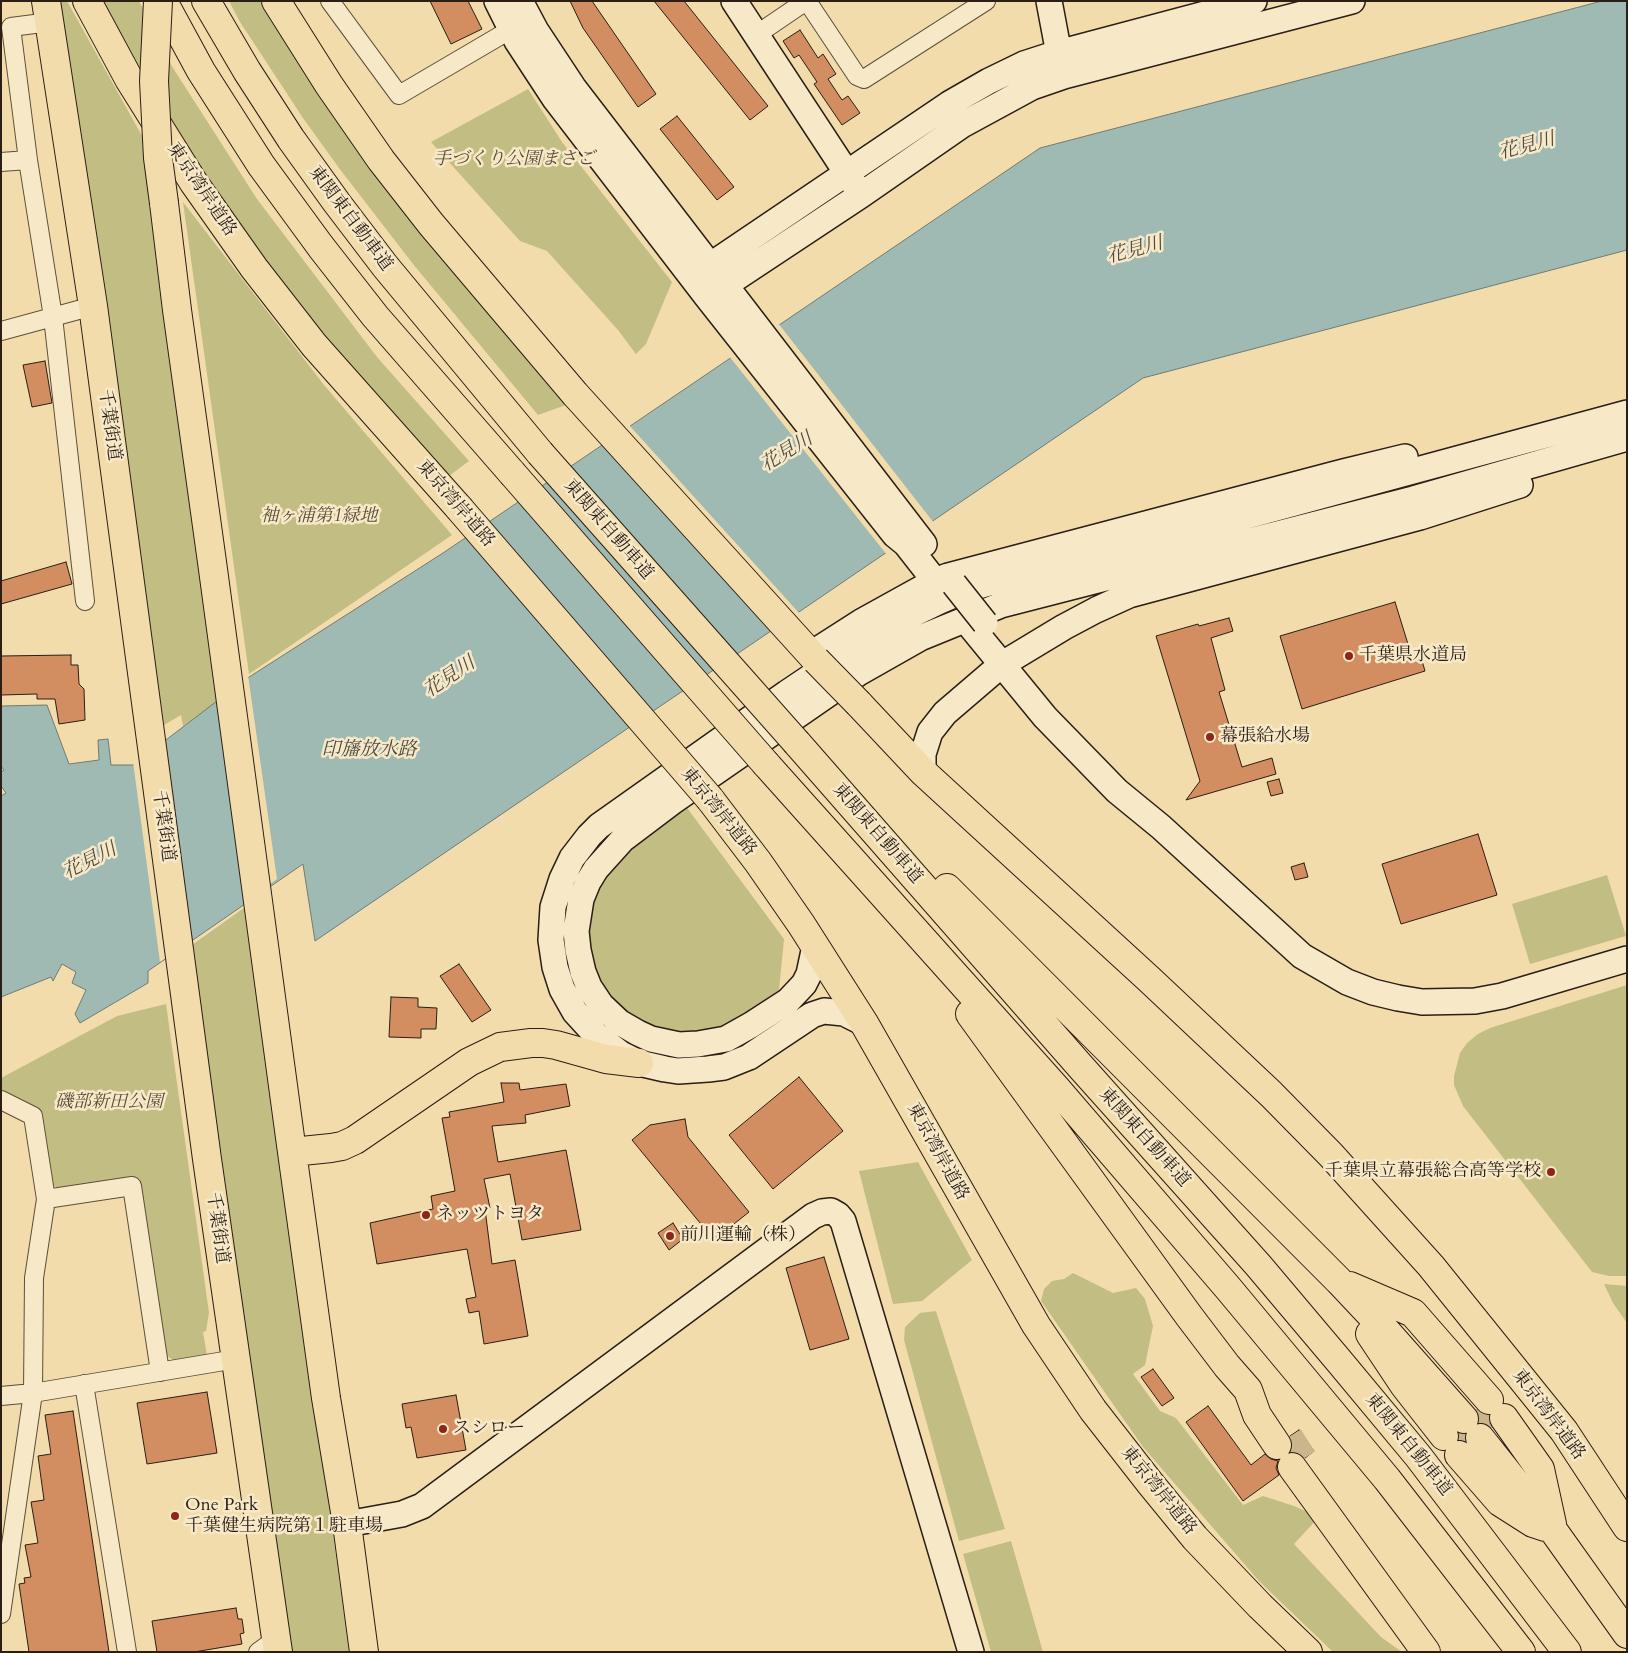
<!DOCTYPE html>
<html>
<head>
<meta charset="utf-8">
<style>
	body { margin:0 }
	#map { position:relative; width:1628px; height:1653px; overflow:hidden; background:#f2dcab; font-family:Cardo,serif }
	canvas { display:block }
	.frame { position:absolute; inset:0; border:2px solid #2a1e15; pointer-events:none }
</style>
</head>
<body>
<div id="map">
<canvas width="1628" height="1653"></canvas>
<div class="frame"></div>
</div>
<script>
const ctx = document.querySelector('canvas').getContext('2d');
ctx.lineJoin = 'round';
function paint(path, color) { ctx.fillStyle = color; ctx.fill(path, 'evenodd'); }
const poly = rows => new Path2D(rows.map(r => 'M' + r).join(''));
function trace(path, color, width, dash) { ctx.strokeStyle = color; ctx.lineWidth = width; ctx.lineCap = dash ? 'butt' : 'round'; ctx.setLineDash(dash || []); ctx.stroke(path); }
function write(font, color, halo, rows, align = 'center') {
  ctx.font = font + ' Cardo,"Noto Serif JP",serif'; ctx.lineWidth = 5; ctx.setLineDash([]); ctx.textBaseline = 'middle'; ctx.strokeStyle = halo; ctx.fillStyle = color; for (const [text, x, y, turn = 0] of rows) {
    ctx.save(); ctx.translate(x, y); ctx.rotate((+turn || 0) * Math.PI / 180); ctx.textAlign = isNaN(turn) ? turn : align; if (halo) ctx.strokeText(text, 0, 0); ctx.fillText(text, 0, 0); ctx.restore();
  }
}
paint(poly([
	[58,1,67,1,146,143,222,700,183,726,181,715,164,725],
	[99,1,139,1,173,68,257,199,377,357,469,461,445,479,321,335,250,245,185,152],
	[229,1,264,1,566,405,538,415,413,264,339,168,303,118,240,22],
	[528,89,562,142,672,282,646,344,636,354,618,330,547,251,520,241,431,142],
	[183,202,324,385,452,535,249,674],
	[682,801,784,939,779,990,733,1021,716,1028,703,1031,676,1032,657,1028,626,1012,602,987,589,955,588,919,600,884,621,850],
	[1607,875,1626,936,1530,964,1512,904],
	[248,905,349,1652,291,1652,192,945],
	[1627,985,1627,1276,1609,1276,1592,1272,1463,1106,1454,1085,1454,1076,1460,1053,1467,1043,1478,1034,1490,1028],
	[166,1004,209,1313,206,1331,203,1332,207,1355,173,1360,166,1355,138,1178,59,1189,51,1184,40,1111,1,1091,1,1078,117,1016],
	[918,1162,972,1260,922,1301,893,1304,859,1171],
	[1073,1273,1113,1293,1136,1288,1145,1299,1153,1326,1145,1365,1133,1374,1160,1411,1176,1418,1243,1505,1263,1496,1294,1506,1319,1517,1294,1544,1381,1637,1402,1652,1333,1652,1259,1581,1143,1447,1041,1301,1044,1289,1052,1281,1064,1279],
	[1604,1284,1627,1286,1627,1323,1613,1303],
	[936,1311,1005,1529,959,1541,904,1340,905,1327,920,1313],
	[1011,1541,1043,1652,991,1652,963,1554]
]), '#c2be83');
const water = poly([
	[1602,1,1627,1,1627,250,1143,378,315,941,303,864,148,971,148,983,80,1023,75,1014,86,990,72,983,76,972,62,964,53,981,51,977,1,997,1,796,6,793,1,786,1,772,4,770,1,766,1,706,47,705,69,764,99,760,98,740,108,739,111,765,133,765,246,679,443,553,1040,148,1602,1]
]);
paint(water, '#9fb9b3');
trace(water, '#707b74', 1);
paint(poly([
	[778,323,934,523,887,555,729,356],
	[629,425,800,614,774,632,603,442],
	[248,675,277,879,246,901,222,695],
	[162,740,189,942,160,962,133,762]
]), '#f2dcab');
const building = poly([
	[430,1,468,1,482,29,451,44,430,1],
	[570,1,592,1,656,94,638,107,583,28,570,1],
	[654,1,684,1,768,106,750,120,654,1],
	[800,30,818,58,823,54,836,74,828,79,842,100,848,96,860,113,842,125,814,84,817,82,799,55,794,58,783,41,800,30],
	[677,116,734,187,717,200,660,129,677,116],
	[45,361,52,403,32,407,23,365,45,361],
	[66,562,72,584,1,604,1,581,66,562],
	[1395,602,1412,657,1420,654,1425,671,1302,709,1280,636,1395,602],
	[1229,618,1233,631,1211,638,1225,690,1219,692,1242,767,1272,758,1276,774,1186,800,1200,781,1156,636,1198,624,1199,626,1229,618],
	[71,655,71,665,78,665,79,684,84,689,85,720,59,724,55,699,37,699,37,694,1,695,1,656,71,655],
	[1279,779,1283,793,1271,796,1267,782,1279,779],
	[1478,834,1497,895,1401,924,1382,864,1478,834],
	[1304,863,1308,877,1295,880,1291,867,1304,863],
	[459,964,491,1010,472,1022,440,976,459,964],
	[391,997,418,998,418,1007,437,1008,436,1029,421,1029,421,1038,389,1037,391,997],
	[799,1077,843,1131,773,1189,729,1135,799,1077],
	[501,1083,519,1083,520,1090,566,1084,570,1106,525,1115,526,1123,492,1126,498,1162,566,1150,581,1230,522,1240,510,1174,484,1179,490,1208,485,1209,492,1264,515,1260,528,1336,484,1344,479,1311,469,1313,466,1299,476,1297,467,1249,377,1264,370,1223,433,1209,431,1196,455,1191,442,1118,450,1117,449,1112,504,1102,501,1083],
	[685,1119,688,1137,749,1212,714,1240,632,1140,650,1125,685,1119],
	[673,1223,683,1239,669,1250,658,1233,673,1223],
	[824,1257,849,1339,810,1350,786,1268,824,1257],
	[1153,1369,1174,1398,1162,1406,1141,1377,1153,1369],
	[207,1392,217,1453,147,1464,137,1403,207,1392],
	[456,1395,466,1450,417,1458,411,1427,406,1428,402,1404,456,1395],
	[1208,1406,1251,1465,1265,1454,1271,1459,1278,1461,1276,1468,1279,1475,1243,1501,1186,1422,1208,1406],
	[73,1411,109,1652,29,1652,19,1584,25,1583,24,1578,31,1577,25,1545,38,1543,31,1502,44,1500,38,1456,51,1454,45,1415,73,1411],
	[1299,1430,1314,1451,1305,1458,1299,1453,1291,1452,1292,1444,1290,1436,1299,1430],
	[236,1608,238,1619,242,1619,244,1633,240,1634,242,1644,194,1652,157,1652,152,1621,236,1608]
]);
paint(building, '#d28d60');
trace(building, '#2a1e15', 1);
trace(poly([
	[1475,1410,1491,1429],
	[1456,1426,1471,1445],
	[1289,1437,1303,1459]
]), '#cab68d', 28, [28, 14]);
const street = poly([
	[330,1,399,95,520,24],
	[807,1,857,76,864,79,986,1],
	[50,22,11,27,28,160,53,317,85,601],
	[756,35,806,1],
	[1,162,28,160],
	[1,331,93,306],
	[1,1100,33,1116,46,1199,34,1278,33,1393,1,1614],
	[46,1199,132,1186,160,1372],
	[84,1384,127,1652],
	[1,1396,33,1393,236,1359],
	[258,1652,276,1639]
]);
const secondary = poly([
	[497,1,517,41,555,99,707,297,895,535,906,544,942,590],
	[520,1,536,31,573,87,924,544],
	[734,1,856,187],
	[1049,1,1062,70],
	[696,275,949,104,989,81,1024,64,1058,53,1254,1],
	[710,295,861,195,962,125,1032,87,1064,76,1352,1],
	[972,628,1045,717,1117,791,1161,827,1302,956,1347,982,1373,992,1398,998,1422,1002,1475,1001,1502,996,1627,959],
	[811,654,861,622,935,581,948,576,1343,472,1405,457],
	[923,772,923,754,930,732,945,713,1001,665,1064,627,1096,610,1129,595,1420,517,1520,485],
	[815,946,809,974,804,984,788,1001,751,1025,726,1039,698,1044,679,1045,651,1039,638,1033,619,1022,601,1005,589,987,583,972,578,950,576,931,581,899,588,882,596,869,623,839,672,802,860,672,920,638,1001,605,1413,499,1627,438],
	[864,1023,844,1013,824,1011,812,1015,749,1057,724,1067,708,1069,678,1071,665,1069,639,1063,621,1054,596,1035,575,1012,562,989,555,967,551,940,553,907,562,879,572,858,589,836,599,826,787,693,851,650,911,615,940,601,968,589,1010,577,1103,555,1627,413],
	[347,1524,402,1514,422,1506,813,1216,822,1212,831,1211,838,1215,843,1221,971,1652]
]);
const highway = poly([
	[46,1,93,306,207,1159,278,1652],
	[87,1,129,79,194,183,254,268,314,345,459,508],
	[163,1,201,71,261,165,321,247,375,316,512,473],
	[206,1,247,71,291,139,337,203,385,266,540,453],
	[276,1,329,85,381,160,431,224,575,394,816,660],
	[164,203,177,310,212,562,292,1152,326,1398,347,1524,364,1652],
	[859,704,923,772,1150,980,1271,1094,1331,1155,1431,1266,1564,1431,1627,1527],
	[797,743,1080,1066,1258,1265,1339,1361,1418,1456,1567,1652],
	[766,764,1056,1088,1228,1288,1387,1479,1521,1652],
	[710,799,758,862,801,924,864,1023,1036,1325,1093,1410,1150,1483,1195,1538,1260,1606,1308,1652],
	[947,888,1339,1281,1387,1332,1464,1419],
	[970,1014,1189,1316,1227,1366,1248,1390,1257,1415,1277,1445],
	[292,1152,331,1148,342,1146,355,1140,469,1062,500,1047,531,1043,543,1043,556,1045,606,1059,639,1063],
	[1350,1286,1413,1313,1489,1400],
	[1370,1334,1404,1385,1444,1436],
	[1504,1418,1540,1469,1552,1524],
	[1480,1438,1553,1530,1627,1634],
	[1459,1455,1500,1502,1533,1523,1545,1527],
	[1292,1467,1426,1652]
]);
trace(street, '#5c4e3a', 20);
trace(secondary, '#2a1e15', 28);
trace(highway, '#2a1e15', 30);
trace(street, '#f7e8c8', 18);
trace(secondary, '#f7e8c8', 25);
trace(highway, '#f2dcab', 28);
const secondaryBridge = poly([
	[954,584,985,623]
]);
const highwayBridge = poly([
	[158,1,154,81,158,158,164,203],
	[540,453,797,743],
	[512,473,766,764],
	[459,508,710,799],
	[816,660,859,704]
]);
trace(secondaryBridge, '#2a1e15', 28, []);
trace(highwayBridge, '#2a1e15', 30, []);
trace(secondaryBridge, '#f7e8c8', 25);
trace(highwayBridge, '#f2dcab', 28);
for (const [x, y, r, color] of [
	[1349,656,5,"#8f2418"],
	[1210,737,5,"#8f2418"],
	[1551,1172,5,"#8f2418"],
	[426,1215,5,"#8f2418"],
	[670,1236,5,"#8f2418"],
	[443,1429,5,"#8f2418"],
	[175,1516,5,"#8f2418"]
]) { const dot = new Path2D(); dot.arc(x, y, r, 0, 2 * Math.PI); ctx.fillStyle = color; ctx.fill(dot); trace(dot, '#f7e8c8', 2); }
write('italic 18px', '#584e36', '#f7e8c8', [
	["手づくり公園まさご",514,160],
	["袖ヶ浦第1緑地",319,517],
	["磯部新田公園",109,1103]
]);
write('18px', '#2a1e15', '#f7e8c8', [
	["東京湾岸道路",201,190,56],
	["東関東自動車道",350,219,53],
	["千葉街道",109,425,82],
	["東京湾岸道路",455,504,49],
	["東関東自動車道",608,530,49],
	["東京湾岸道路",718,812,51],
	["千葉街道",163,826,82],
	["東関東自動車道",877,834,49],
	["東関東自動車道",1144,1138,48],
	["東京湾岸道路",937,1152,61],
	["千葉街道",217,1228,82],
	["東京湾岸道路",1548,1415,53],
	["東関東自動車道",1408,1445,51],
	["東京湾岸道路",1158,1491,51]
]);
write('18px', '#2a1e15', '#f7e8c8', [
	["千葉県水道局",1359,656],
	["幕張給水場",1220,737],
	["千葉県立幕張総合高等学校",1541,1172,"right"],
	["ネッツトヨタ",436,1215],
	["前川運輸（株）",680,1236],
	["スシロー",453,1429],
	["One Park",185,1506],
	["千葉健生病院第１駐車場",185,1527]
], 'left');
write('italic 19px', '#4d4c44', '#f7e8c8', [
	["花見川",1527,147,-15],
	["花見川",1135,251,-15],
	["花見川",787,453,-32],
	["花見川",450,678,-34],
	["印旛放水路",369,751],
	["花見川",90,862,-27]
]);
</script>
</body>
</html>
